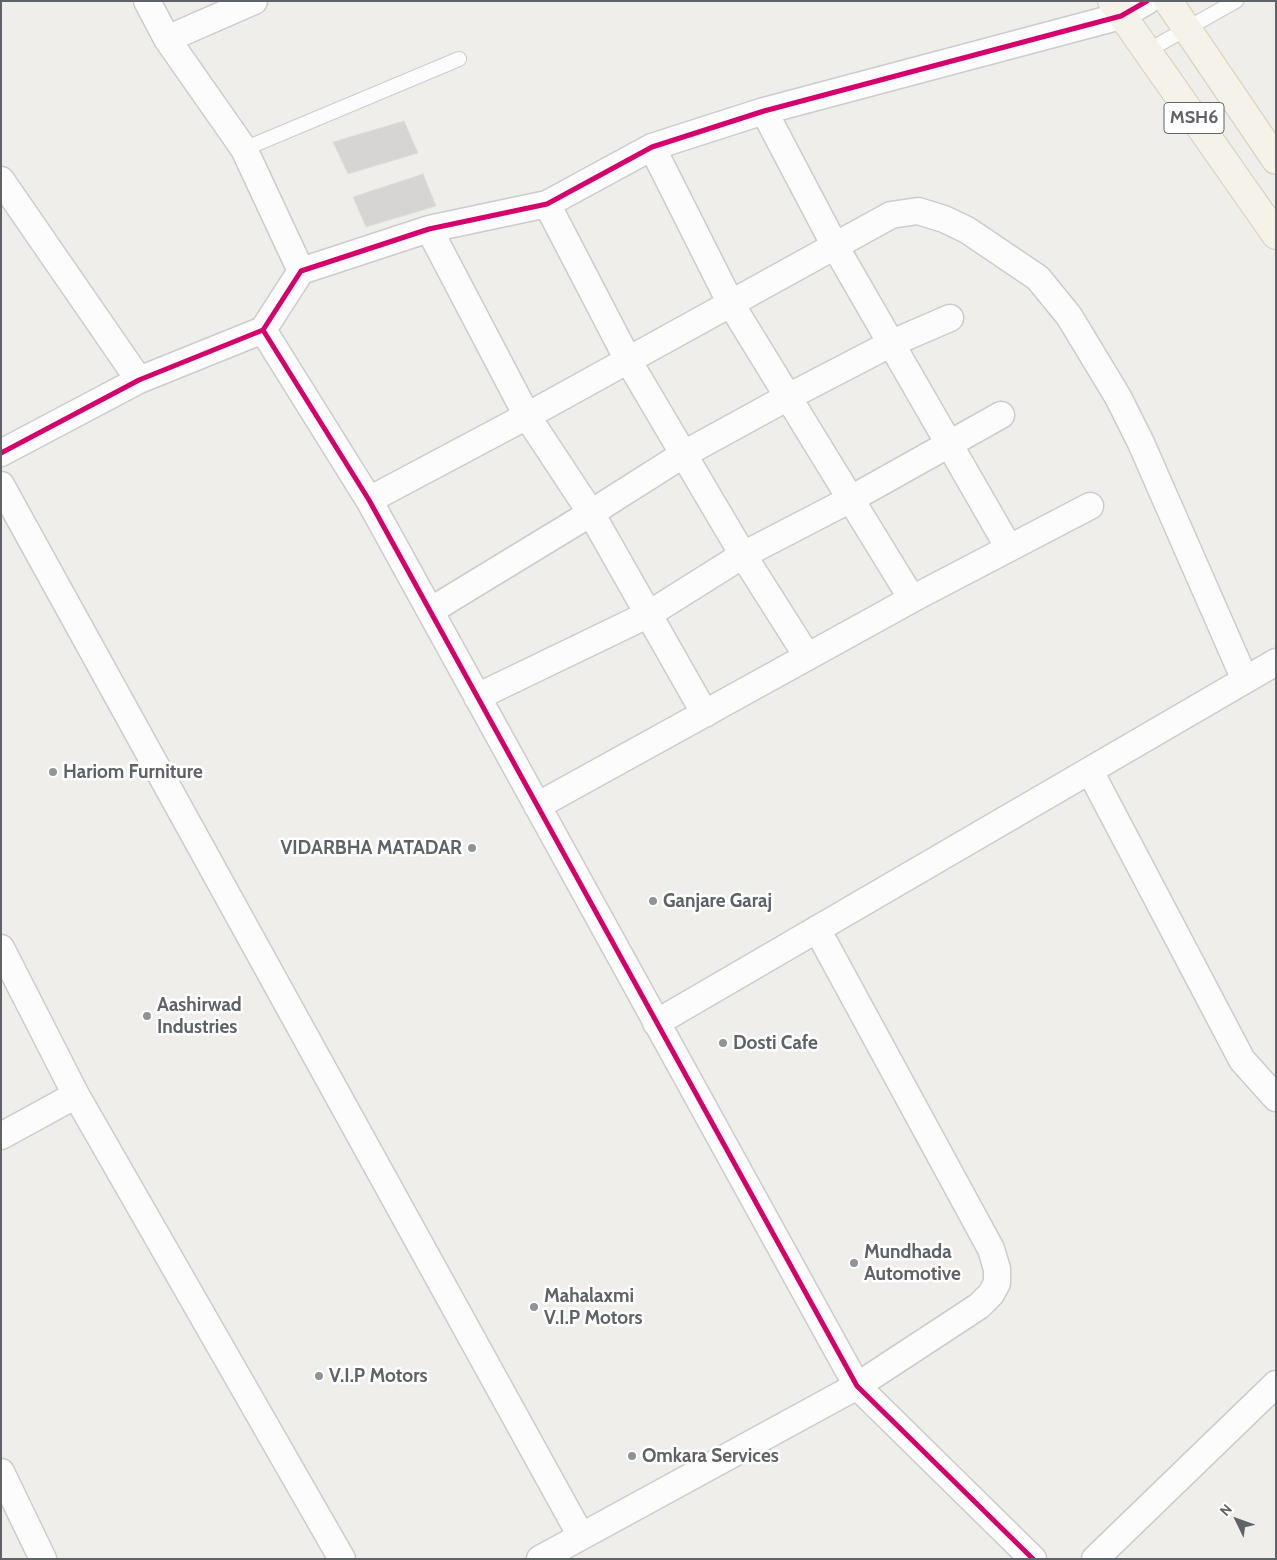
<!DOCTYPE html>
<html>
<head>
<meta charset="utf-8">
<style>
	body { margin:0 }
	#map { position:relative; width:1277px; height:1560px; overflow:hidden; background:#efeeea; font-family:Cabin,sans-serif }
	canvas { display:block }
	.frame { position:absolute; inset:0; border:2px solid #5f6368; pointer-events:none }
	.north { position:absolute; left:1212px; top:1495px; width:50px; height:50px; -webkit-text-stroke:4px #fff; paint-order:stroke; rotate:312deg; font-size:14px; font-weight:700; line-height:20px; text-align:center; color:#5f6368 }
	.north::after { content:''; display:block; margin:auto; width:18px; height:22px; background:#5f6368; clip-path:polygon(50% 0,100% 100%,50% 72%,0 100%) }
</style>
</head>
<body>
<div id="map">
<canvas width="1277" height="1560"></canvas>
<div class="frame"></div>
<div class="north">N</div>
</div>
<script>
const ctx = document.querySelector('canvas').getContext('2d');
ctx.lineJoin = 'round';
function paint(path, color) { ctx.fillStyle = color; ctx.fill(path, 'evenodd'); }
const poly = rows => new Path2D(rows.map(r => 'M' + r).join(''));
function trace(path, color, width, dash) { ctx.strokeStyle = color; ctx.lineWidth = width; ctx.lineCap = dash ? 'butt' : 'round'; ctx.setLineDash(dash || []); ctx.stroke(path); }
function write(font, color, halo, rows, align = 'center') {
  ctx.font = font + ' Cabin,sans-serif'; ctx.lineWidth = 5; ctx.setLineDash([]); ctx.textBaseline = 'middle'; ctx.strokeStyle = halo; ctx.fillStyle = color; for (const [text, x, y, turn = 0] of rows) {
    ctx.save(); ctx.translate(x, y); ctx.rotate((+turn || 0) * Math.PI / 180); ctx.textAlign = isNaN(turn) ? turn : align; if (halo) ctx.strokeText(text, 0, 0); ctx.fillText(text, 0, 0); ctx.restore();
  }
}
const building = poly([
	[404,121,418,153,348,174,333,142,404,121],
	[423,174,436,206,366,227,353,197,423,174]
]);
paint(building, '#d6d5d3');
trace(building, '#deddd9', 1);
const lane = poly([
	[1147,51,1236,1],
	[244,149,459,59]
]);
const street = poly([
	[147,1,167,39,244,149,301,271],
	[167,39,254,1],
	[764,111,835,246,1009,548],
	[652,147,731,304,912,599],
	[1,180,139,380],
	[547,204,628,360,743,555,807,656],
	[429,229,527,416,591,513,705,714],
	[263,330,369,500,857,1386,1033,1559],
	[1,453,139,380,263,330,301,271,429,229,547,204,652,147,764,111,1121,16,1147,1],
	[1,485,581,1536],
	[369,500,527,416,891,215,918,211,944,219,967,230,1038,278,1069,316,1118,397,1141,443,1245,680],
	[430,611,591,513,684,454,788,397,892,343,950,318],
	[477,697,649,614,743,555,851,499,1001,415],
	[1090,771,1242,1060,1276,1098],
	[537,806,912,599,1090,506],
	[1,948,76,1095,342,1559],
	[656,1023,1276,662],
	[1,1136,76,1095],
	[1,1472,43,1559],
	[540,1559,857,1386,979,1306,991,1294,997,1283,997,1269,991,1249,817,929],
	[1095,1559,1276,1384]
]);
const primary = poly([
	[1112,1,1276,235],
	[1168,1,1276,160]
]);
trace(lane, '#cbcccc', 16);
trace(street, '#cbcccc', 29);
trace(primary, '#d7ceb8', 30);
trace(lane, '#fdfcfc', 14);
trace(street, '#fdfcfc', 26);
trace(primary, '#f4f2e9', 28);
trace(poly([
	[263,330,369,500,857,1386,1033,1559],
	[1,453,139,380,263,330,301,271,429,229,547,204,652,147,764,111,1121,16,1147,1]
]), '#d6006c', 5);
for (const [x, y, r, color] of [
	[53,772,5,"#919496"],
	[472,848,5,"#919496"],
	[653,901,5,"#919496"],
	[147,1016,5,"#919496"],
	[723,1043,5,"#919496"],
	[854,1263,5,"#919496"],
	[534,1307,5,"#919496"],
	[319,1376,5,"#919496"],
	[632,1456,5,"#919496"]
]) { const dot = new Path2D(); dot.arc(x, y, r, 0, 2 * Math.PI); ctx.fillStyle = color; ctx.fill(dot); trace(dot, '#fff', 2); }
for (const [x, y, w] of [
	[1194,118,60]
]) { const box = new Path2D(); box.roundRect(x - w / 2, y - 15.5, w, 31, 4); ctx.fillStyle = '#fff'; ctx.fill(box); trace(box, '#5f6368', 1); }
write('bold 18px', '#5f6368', null, [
	["MSH6",1194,118]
]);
write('bold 19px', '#5f6368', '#fff', [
	["Hariom Furniture",63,772],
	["VIDARBHA MATADAR",462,848,"right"],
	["Ganjare Garaj",663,901],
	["Aashirwad",157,1005],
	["Industries",157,1027],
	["Dosti Cafe",733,1043],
	["Mundhada",864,1252],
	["Automotive",864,1274],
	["Mahalaxmi",544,1296],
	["V.I.P Motors",544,1318],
	["V.I.P Motors",329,1376],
	["Omkara Services",642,1456]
], 'left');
</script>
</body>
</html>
